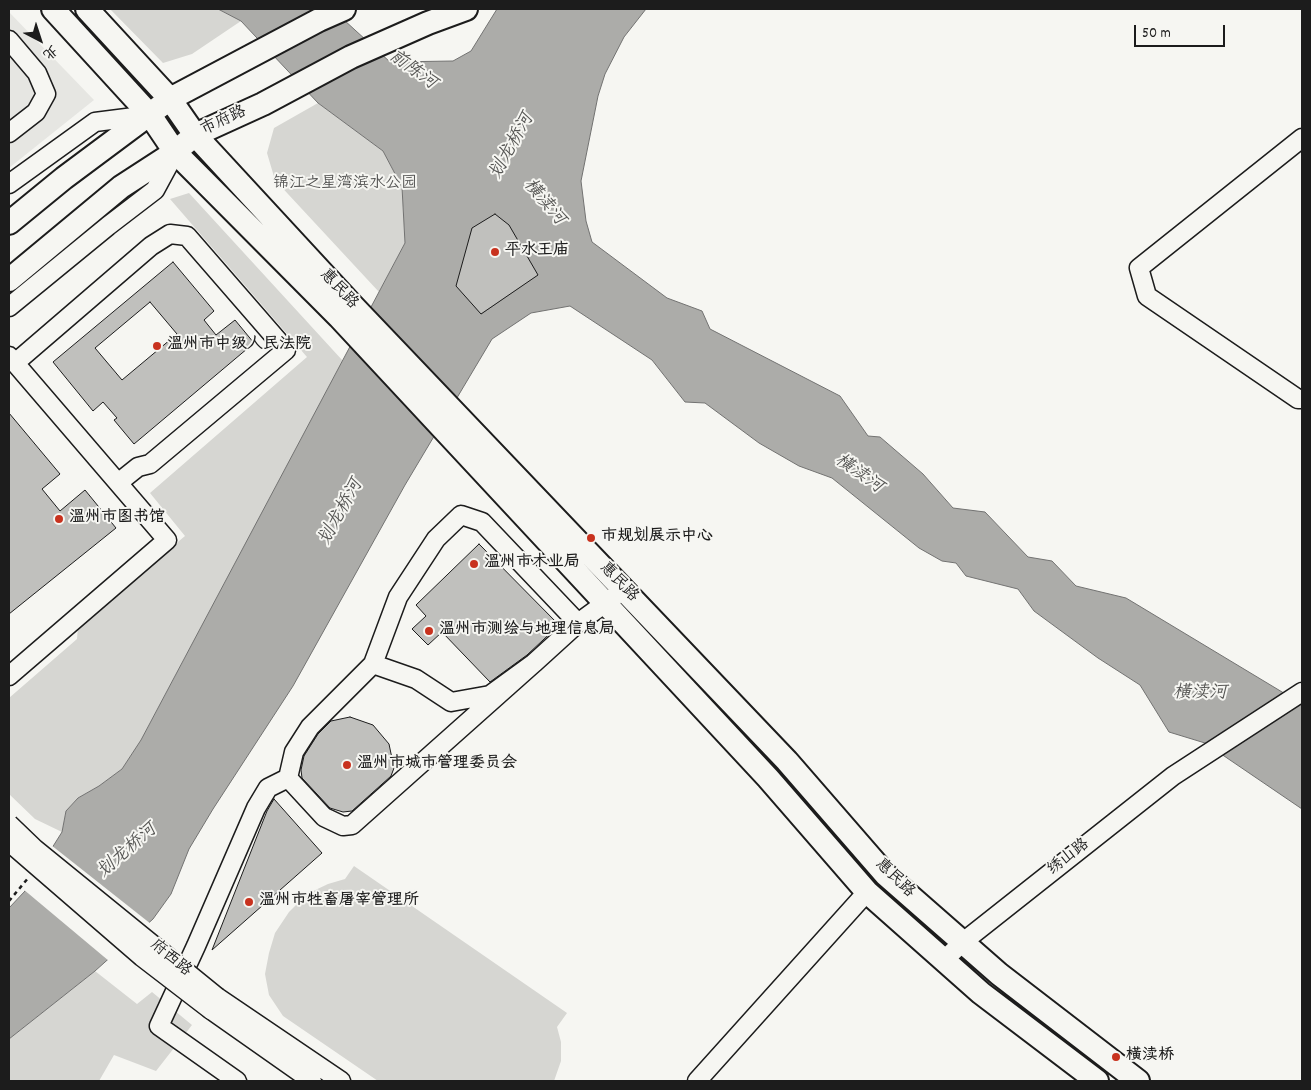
<!DOCTYPE html>
<html>
<head>
<meta charset="utf-8">
<style>
	body { margin:0 }
	#map { position:relative; width:1311px; height:1090px; overflow:hidden; background:#f6f6f2; font-family:Dekko,"LXGW WenKai TC",sans-serif }
	canvas { display:block }
	.frame { position:absolute; inset:0; border:10px solid #1c1c1c; pointer-events:none }
	.north { position:absolute; left:15px; top:15px; width:50px; height:50px; -webkit-text-stroke:4px #f6f6f2; paint-order:stroke; rotate:140deg; font-size:14px; font-weight:700; line-height:20px; text-align:center; color:#1c1c1c }
	.north::after { content:''; display:block; margin:auto; width:18px; height:22px; background:#1c1c1c; clip-path:polygon(50% 0,100% 100%,50% 72%,0 100%) }
	.scale { position:absolute; left:1134px; top:25px; width:91px; height:22px; box-sizing:border-box; border:2px solid #1c1c1c; border-top:0; padding-left:6px; font-size:15px; line-height:18px; white-space:nowrap; color:#1c1c1c; -webkit-text-stroke:4px #f6f6f2; paint-order:stroke }
</style>
</head>
<body>
<div id="map">
<canvas width="1311" height="1090"></canvas>
<div class="frame"></div>
<div class="north">北</div>
<div class="scale">50 m</div>
</div>
<script>
const ctx = document.querySelector('canvas').getContext('2d');
ctx.lineJoin = 'round';
function paint(path, color) { ctx.fillStyle = color; ctx.fill(path, 'evenodd'); }
const poly = rows => new Path2D(rows.map(r => 'M' + r).join(''));
function trace(path, color, width, dash) { ctx.strokeStyle = color; ctx.lineWidth = width; ctx.lineCap = dash ? 'butt' : 'round'; ctx.setLineDash(dash || []); ctx.stroke(path); }
function write(font, color, halo, rows, align = 'center') {
  ctx.font = font + ' Dekko,"LXGW WenKai TC",sans-serif'; ctx.lineWidth = 4; ctx.setLineDash([]); ctx.textBaseline = 'middle'; ctx.strokeStyle = halo; ctx.fillStyle = color; for (const [text, x, y, turn = 0] of rows) {
    ctx.save(); ctx.translate(x, y); ctx.rotate((+turn || 0) * Math.PI / 180); ctx.textAlign = isNaN(turn) ? turn : align; if (halo) ctx.strokeText(text, 0, 0); ctx.fillText(text, 0, 0); ctx.restore();
  }
}
paint(poly([
	[9,12,94,100,9,168]
]), '#e6e6e2');
paint(poly([
	[110,9,218,9,241,21,192,54,163,63],
	[318,103,383,151,402,187,405,243,379,292,275,180,267,153,274,128],
	[189,193,343,361,141,740,122,769,99,786,78,798,66,811,62,832,35,819,9,794,9,698,77,639,78,626,185,536,150,493,307,357,170,199],
	[354,866,567,1013,557,1027,561,1042,561,1061,554,1081,378,1081,283,1016,269,995,265,974,269,953,275,933,289,912,307,894,328,884,345,879],
	[95,971,137,1004,152,992,192,1025,156,1071,114,1055,99,1081,9,1081,9,1039]
]), '#d6d6d2');
const water = poly([
	[218,9,332,9,390,62,453,61,471,51,497,9,646,9,624,37,605,74,598,96,581,181,586,221,592,242,667,298,702,311,710,329,840,396,868,436,880,437,923,474,953,508,985,512,1028,557,1052,561,1076,586,1126,598,1302,704,1302,809,1205,743,1169,732,1140,685,1098,658,1034,611,1018,589,966,576,956,563,942,561,919,548,832,478,799,466,759,443,705,403,685,402,652,360,570,306,531,313,492,339,405,485,293,686,213,809,189,849,171,894,153,919,95,971,9,1039,9,908,25,891,62,832,66,811,78,798,99,786,122,769,141,740,405,243,402,187,383,151,318,103,241,21,218,9],
	[537,275,481,314,457,286,537,275]
]);
paint(water, '#acaca9');
trace(water, '#727271', 1);
paint(poly([
	[51,845,151,924,109,961,23,889]
]), '#f6f6f2');
const building = poly([
	[495,214,509,225,538,275,481,314,456,286,472,228,495,214],
	[173,262,214,311,204,320,216,335,235,320,254,343,134,444,114,420,117,418,103,402,93,411,53,362,173,262],
	[150,302,177,334,122,380,95,348,150,302],
	[9,413,60,474,42,489,60,511,85,490,116,528,9,614,9,413],
	[479,544,559,625,527,655,490,682,442,632,428,645,412,629,426,616,416,605,479,544],
	[350,717,373,725,389,744,394,768,391,776,352,811,343,812,330,808,302,778,301,770,304,756,318,734,331,721,350,717],
	[274,799,322,853,212,950,267,811,274,799]
]);
paint(building, '#c0c0bd');
trace(building, '#1c1c1c', 1);
const minor = poly([
	[9,40,37,73,46,94,36,112,9,133],
	[1302,138,1139,268,1147,296,1298,399,1302,399],
	[9,184,95,122,150,115],
	[9,307,108,226,155,190,175,153],
	[9,356,167,540,9,676],
	[15,363,151,246,170,234,187,236,260,320,286,350,150,464,138,467,118,483],
	[534,663,352,825,343,826,324,817,288,778,294,752,310,727,373,664,416,679,451,702,490,695,534,663,578,623,615,596],
	[373,664,398,597,436,539,461,515,482,522,578,623],
	[944,960,963,942,1173,776,1302,692],
	[217,997,341,1081],
	[211,1010,312,1081],
	[237,1081,159,1026,196,946,256,808,268,788,288,778],
	[697,1081,867,892]
]);
const major = poly([
	[53,9,150,115,175,152,339,317,768,778,867,892,981,993,1097,1081],
	[87,9,170,99,195,135,352,305,787,761,886,875,999,974,1138,1081],
	[9,223,64,178,170,99,319,20,344,9],
	[9,280,121,187,175,152,195,135,263,104,351,57,428,23,466,9]
]);
trace(minor, '#1c1c1c', 21);
trace(major, '#1c1c1c', 26);
trace(poly([
	[9,901,29,877]
]), '#1c1c1c', 2.5, [4, 4]);
trace(minor, '#f6f6f2', 18);
trace(major, '#f6f6f2', 22);
const minorBridge = poly([
	[9,824,35,849,217,997],
	[9,842,142,957,211,1010]
]);
trace(minorBridge, '#1c1c1c', 21, []);
trace(minorBridge, '#f6f6f2', 18);
for (const [x, y, r, color] of [
	[495,252,5,"#c8321e"],
	[157,346,5,"#c8321e"],
	[59,519,5,"#c8321e"],
	[591,538,5,"#c8321e"],
	[474,564,5,"#c8321e"],
	[429,631,5,"#c8321e"],
	[347,765,5,"#c8321e"],
	[249,902,5,"#c8321e"],
	[1116,1057,5,"#c8321e"]
]) { const dot = new Path2D(); dot.arc(x, y, r, 0, 2 * Math.PI); ctx.fillStyle = color; ctx.fill(dot); trace(dot, '#f6f6f2', 2); }
write('16px', '#1c1c1c', '#f6f6f2', [
	["市府路",224,122,-25],
	["惠民路",338,290,47],
	["惠民路",618,583,46],
	["绣山路",1069,858,-38],
	["惠民路",894,879,44],
	["府西路",170,959,39]
]);
write('16px', '#545453', '#f6f6f2', [
	["锦江之星湾滨水公园",345,185]
]);
write('bold 16px', '#1c1c1c', '#f6f6f2', [
	["平水王庙",505,252],
	["温州市中级人民法院",167,346],
	["温州市图书馆",69,519],
	["市规划展示中心",601,538],
	["温州市木业局",484,564],
	["温州市测绘与地理信息局",439,631],
	["温州市城市管理委员会",357,765],
	["温州市牲畜屠宰管理所",259,902],
	["横渎桥",1126,1057]
], 'left');
write('italic 18px', '#565654', '#f6f6f2', [
	["前陈河",412,71,36],
	["划龙桥河",513,147,-61],
	["横渎河",543,203,50],
	["横渎河",858,475,35],
	["划龙桥河",342,513,-61],
	["横渎河",1200,695],
	["划龙桥河",128,852,-41]
]);
</script>
</body>
</html>
